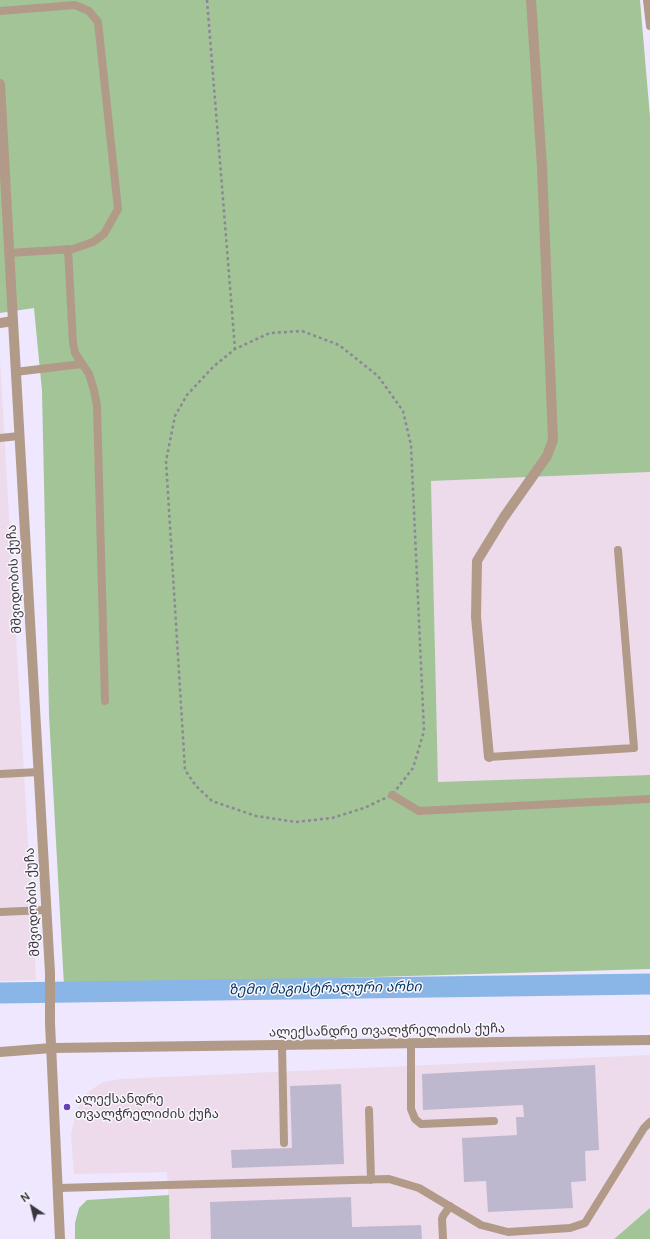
<!DOCTYPE html>
<html>
<head>
<meta charset="utf-8">
<style>
	body { margin:0 }
	#map { position:relative; width:650px; height:1239px; overflow:hidden; background:#eee7fe; font-family:"DM Sans",sans-serif }
	canvas { display:block }
	.north { position:absolute; left:12px; top:1187px; width:40px; height:40px; -webkit-text-stroke:3px #f9f7fc; paint-order:stroke; rotate:325deg; font-size:11px; font-weight:700; line-height:16px; text-align:center; color:#39363f }
	.north::after { content:''; display:block; margin:auto; width:14px; height:18px; background:#39363f; clip-path:polygon(50% 0,100% 100%,50% 72%,0 100%) }
</style>
</head>
<body>
<div id="map">
<canvas width="650" height="1239"></canvas>
<div class="north">N</div>
</div>
<script>
const ctx = document.querySelector('canvas').getContext('2d');
ctx.lineJoin = 'round';
function paint(path, color) { ctx.fillStyle = color; ctx.fill(path, 'evenodd'); }
const poly = rows => new Path2D(rows.map(r => 'M' + r).join(''));
function trace(path, color, width, dash) { ctx.strokeStyle = color; ctx.lineWidth = width; ctx.lineCap = dash ? 'butt' : 'round'; ctx.setLineDash(dash || []); ctx.stroke(path); }
function write(font, color, halo, rows, align = 'center') {
  ctx.font = font + ' "DM Sans","Noto Sans Georgian",sans-serif'; ctx.lineWidth = 3; ctx.setLineDash([]); ctx.textBaseline = 'middle'; ctx.strokeStyle = halo; ctx.fillStyle = color; for (const [text, x, y, turn = 0] of rows) {
    ctx.save(); ctx.translate(x, y); ctx.rotate((+turn || 0) * Math.PI / 180); ctx.textAlign = isNaN(turn) ? turn : align; if (halo) ctx.strokeText(text, 0, 0); ctx.fillText(text, 0, 0); ctx.restore();
  }
}
paint(poly([
	[0,361,36,980,0,981],
	[650,472,650,775,438,783,431,481],
	[650,1055,650,1208,614,1239,170,1239,167,1172,74,1174,71,1135,76,1111,88,1092,103,1082,121,1079]
]), '#eddaeb');
paint(poly([
	[0,0,640,0,650,117,650,472,431,481,438,782,650,775,650,969,64,986,49,715,42,391,34,308,0,313],
	[169,1195,170,1239,75,1239,75,1223,79,1208,87,1200],
	[650,1208,650,1239,614,1239]
]), '#a3c496');
trace(poly([
	[0,993,650,984]
]), '#89b6e7', 21);
paint(poly([
	[595,1065,599,1150,585,1151,586,1181,571,1182,573,1208,488,1212,486,1181,464,1182,462,1138,517,1135,516,1117,524,1117,523,1105,423,1110,422,1074],
	[341,1084,344,1164,232,1168,231,1150,292,1148,290,1086],
	[351,1197,352,1227,421,1225,422,1239,211,1239,210,1202]
]), '#beb8ce');
trace(poly([
	[207,0,235,349],
	[302,331,339,345,378,376,403,411,411,445,424,731,413,768,392,795,364,808,332,818,296,822,256,816,212,801,196,786,185,770,166,461,175,416,187,395,213,367,235,349,270,333,302,331]
]), '#8c8797', 2.5, [3, 3]);
trace(poly([
	[647,0,650,26],
	[0,11,75,5,89,11,98,22,118,209,104,234,93,242,73,249,9,253],
	[68,249,73,343,75,353,89,374,94,390,97,406,105,701],
	[15,372,82,364],
	[0,438,19,436],
	[489,757,634,748,618,550],
	[0,774,39,772],
	[392,795,419,811,650,799],
	[0,912,46,910],
	[411,1043,411,1109,415,1119,421,1124,494,1121],
	[282,1045,284,1143],
	[369,1110,371,1180],
	[58,1188,389,1179,419,1188,481,1225,508,1232,570,1228,585,1223,644,1128,650,1122],
	[443,1239,442,1219,443,1216,450,1206]
]), '#b29a88', 8);
trace(poly([
	[0,84,13,321],
	[489,757,476,617,477,561,504,517,547,456,553,440,542,167,531,0],
	[0,1052,52,1048]
]), '#b29a88', 10);
trace(poly([
	[0,323,13,321,50,973,50,1023,60,1239],
	[52,1048,650,1040]
]), '#b29a88', 10);
for (const [x, y, r, color] of [
	[67,1107,4,"#6441b9"]
]) { const dot = new Path2D(); dot.arc(x, y, r, 0, 2 * Math.PI); ctx.fillStyle = color; ctx.fill(dot); trace(dot, '#f9f7fc', 1.5); }
write('13px', '#39363f', '#f9f7fc', [
	["მშვიდობის ქუჩა",15,579,-93],
	["მშვიდობის ქუჩა",33,902,-93],
	["ალექსანდრე თვალჭრელიძის ქუჩა",387,1031,-1]
]);
write('13px', '#39363f', '#f9f7fc', [
	["ალექსანდრე",75,1100],
	["თვალჭრელიძის ქუჩა",75,1115]
], 'left');
write('italic 14px', '#043763', '#f9f7fc', [
	["ზემო მაგისტრალური არხი",325,989,-1]
]);
</script>
</body>
</html>
